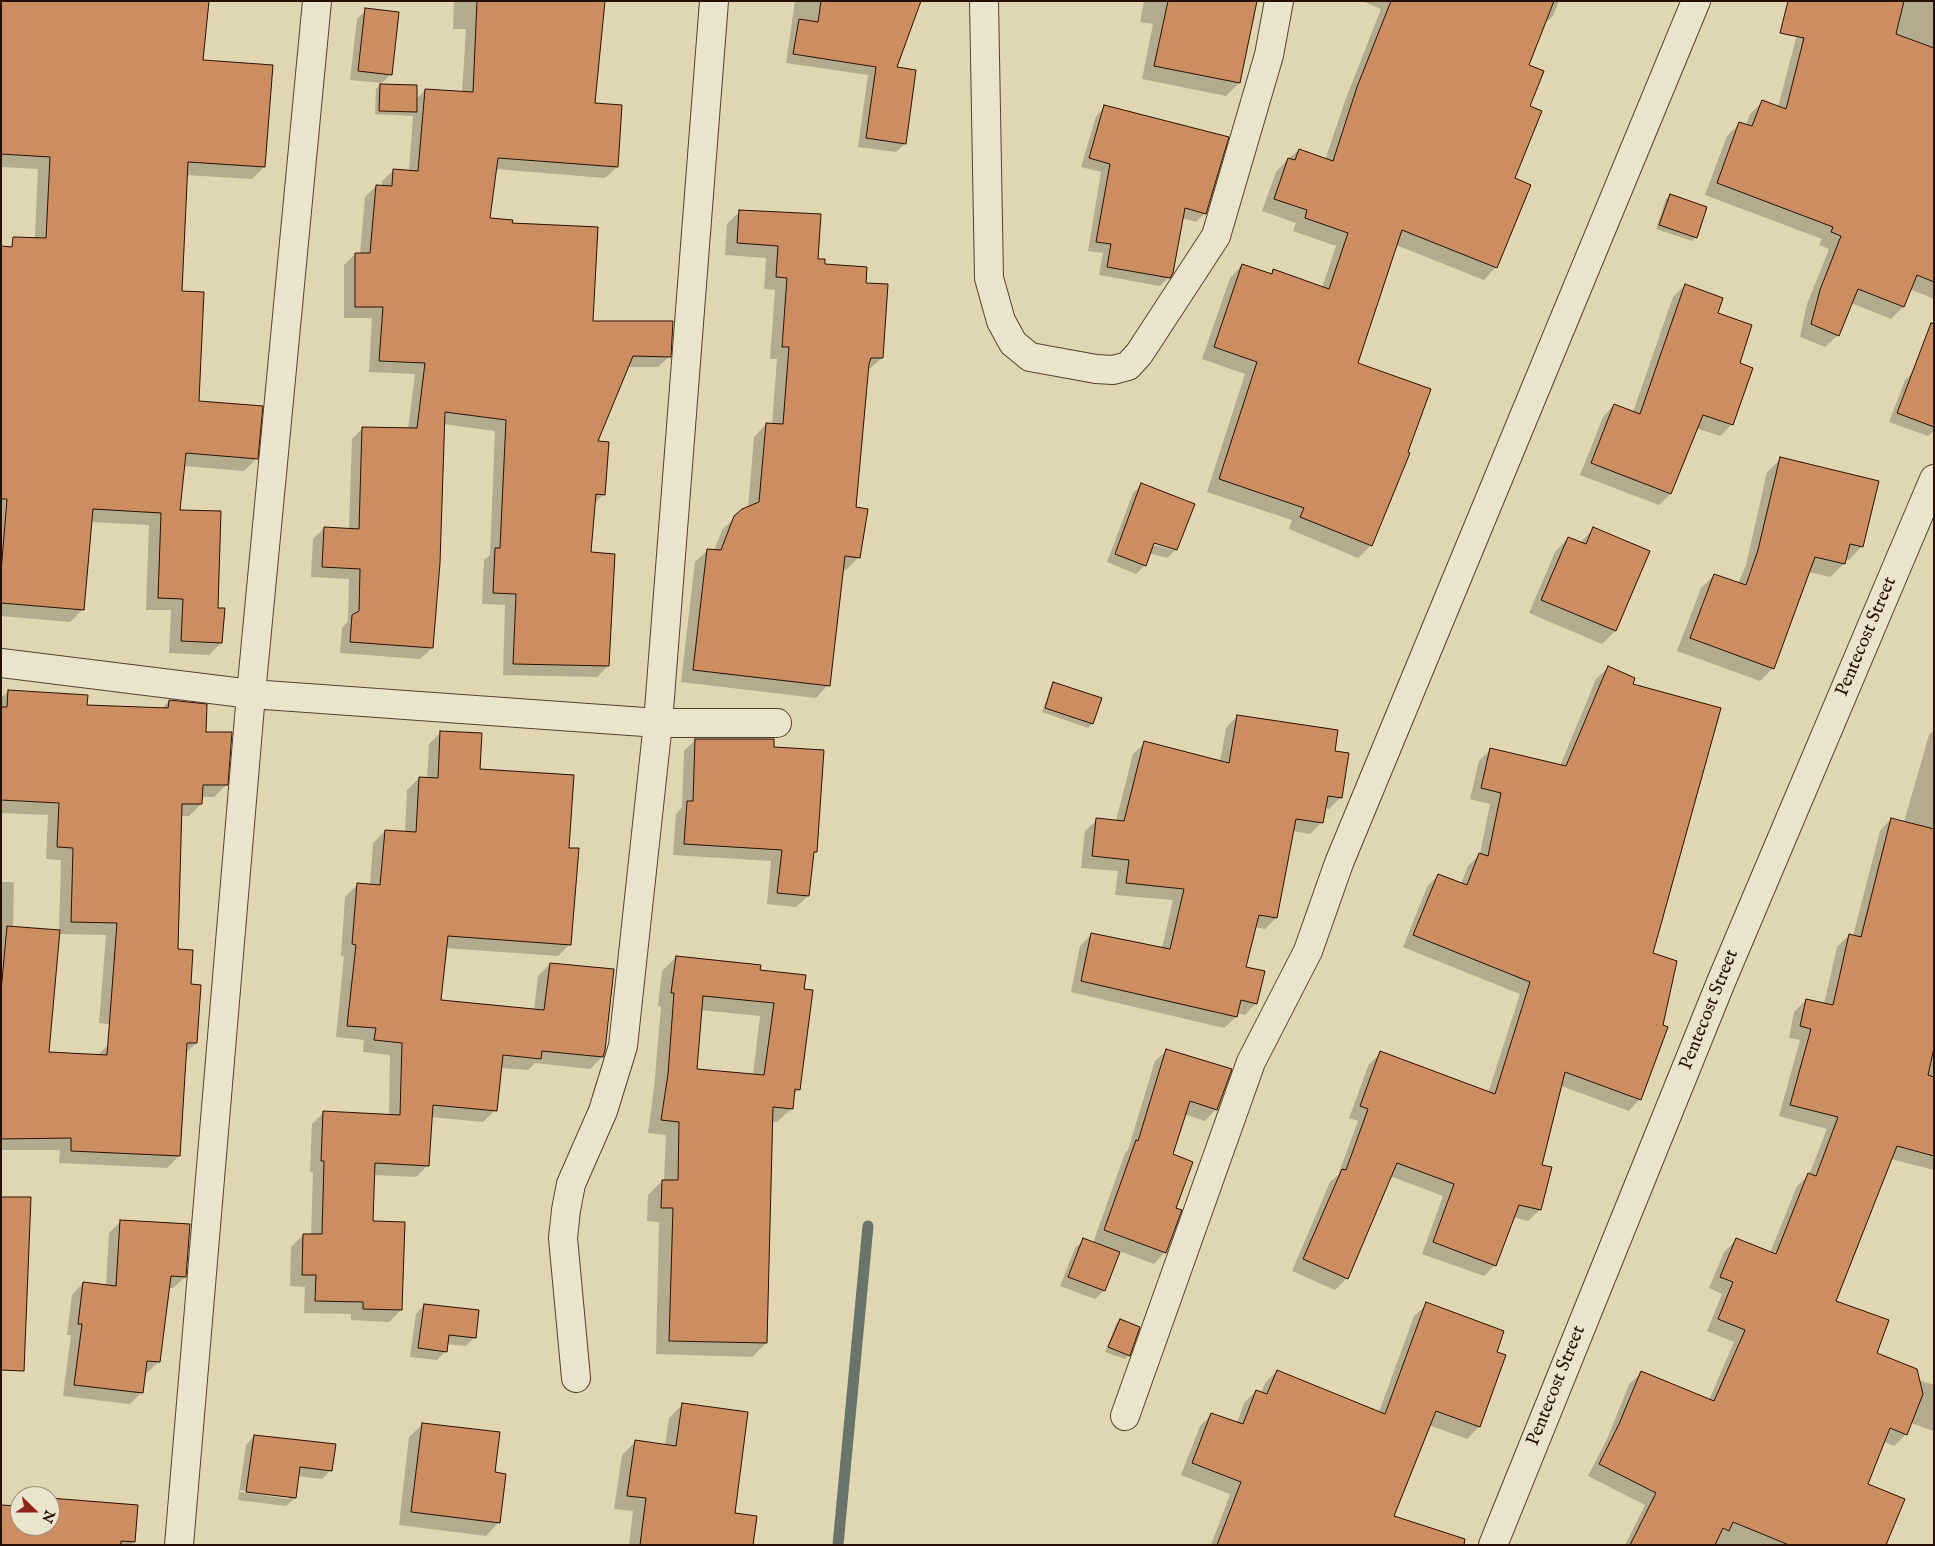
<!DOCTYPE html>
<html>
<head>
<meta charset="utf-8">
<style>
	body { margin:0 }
	#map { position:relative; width:1935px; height:1546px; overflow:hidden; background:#e0d6b2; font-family:"IM FELL English",serif }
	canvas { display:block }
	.frame { position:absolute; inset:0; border:2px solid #280f03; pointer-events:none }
	.north { position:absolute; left:10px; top:1486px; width:50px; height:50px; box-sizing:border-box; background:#ebe4cd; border:1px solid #9d8f7c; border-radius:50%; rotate:112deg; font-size:14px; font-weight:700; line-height:20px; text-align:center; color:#280f03 }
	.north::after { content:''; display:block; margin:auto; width:18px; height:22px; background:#8f2418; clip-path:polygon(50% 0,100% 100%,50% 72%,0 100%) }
</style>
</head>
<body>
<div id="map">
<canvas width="1935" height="1546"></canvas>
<div class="frame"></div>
<div class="north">N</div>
</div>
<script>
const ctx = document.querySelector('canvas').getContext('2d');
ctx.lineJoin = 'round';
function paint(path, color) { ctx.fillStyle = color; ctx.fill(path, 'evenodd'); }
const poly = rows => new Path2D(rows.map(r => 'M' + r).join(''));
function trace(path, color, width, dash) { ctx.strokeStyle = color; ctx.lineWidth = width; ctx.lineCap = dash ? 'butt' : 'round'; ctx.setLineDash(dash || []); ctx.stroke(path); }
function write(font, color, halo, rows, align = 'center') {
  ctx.font = font + ' "IM FELL English",serif'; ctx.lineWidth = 5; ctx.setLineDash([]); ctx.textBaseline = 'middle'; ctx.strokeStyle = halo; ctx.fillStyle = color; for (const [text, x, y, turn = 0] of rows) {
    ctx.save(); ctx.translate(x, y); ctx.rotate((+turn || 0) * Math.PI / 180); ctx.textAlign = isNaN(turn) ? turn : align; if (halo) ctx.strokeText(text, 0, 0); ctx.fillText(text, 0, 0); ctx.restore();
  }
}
paint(poly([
	[1,1,201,61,264,167,252,179,186,175,180,292,197,402,256,459,244,471,183,466,178,511,217,609,221,643,209,655,169,653,171,610,146,610,149,525,90,522,83,609,70,622,1,616,1,389,28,390,38,169,1,167],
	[454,1,604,1,594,104,617,167,605,178,495,169,488,219,511,224,591,322,670,356,658,367,627,367,597,442,604,494,593,505,590,554,608,666,597,677,503,675,505,605,482,604,484,560,490,555,495,431,443,424,432,648,420,659,340,653,342,628,348,621,349,579,311,577,313,539,324,528,349,529,352,439,363,428,408,429,415,374,369,372,372,318,344,318,344,265,355,254,360,254,365,197,376,186,382,186,382,181,394,170,409,171,413,116,375,114,376,89,380,85,416,100,425,90,462,93,466,29,453,29],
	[795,1,919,1,895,68,905,144,896,152,858,147,868,75,786,63],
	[1144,1,1256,1,1239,83,1226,96,1142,79,1153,24,1140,22],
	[1362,1,1559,1,1553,16,1543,25,1527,65,1528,106,1496,267,1484,280,1396,245,1356,364,1371,545,1358,558,1289,529,1292,520,1207,492,1245,374,1202,359,1230,278,1242,265,1270,274,1274,271,1322,288,1336,246,1293,231,1296,223,1262,211,1276,172,1288,159,1299,150,1325,160,1345,101,1381,9],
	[1813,1,1934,1,1934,299,1910,289,1903,307,1891,319,1851,303,1838,335,1825,347,1800,337,1807,304,1829,249,1819,245,1822,239,1705,195,1727,136,1740,123,1746,125,1750,114,1763,101,1778,107,1799,27],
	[366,10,391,74,382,83,350,80,357,19],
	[1105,107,1205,213,1196,222,1182,218,1169,277,1160,286,1099,275,1103,253,1088,251,1101,172,1081,167,1096,116],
	[1670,195,1696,237,1692,241,1656,229,1666,199],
	[740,211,824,265,864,284,882,358,868,370,855,508,859,557,846,570,842,569,828,685,816,698,681,682,695,562,708,550,714,551,722,530,743,510,748,508,754,437,766,424,772,424,777,359,770,359,775,290,764,289,766,258,725,255,727,224],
	[1685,285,1716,314,1738,364,1732,424,1720,436,1696,428,1670,494,1659,505,1580,475,1603,417,1614,405,1633,412,1673,297],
	[1914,371,1934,379,1934,431,1928,436,1889,422,1905,380],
	[1781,459,1862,546,1849,560,1845,559,1844,564,1830,577,1809,572,1773,668,1760,681,1677,651,1701,588,1714,575,1738,584,1746,565,1767,472],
	[1142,484,1176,549,1167,558,1149,553,1145,565,1136,574,1107,562,1133,493],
	[1148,540,1173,548,1173,550,1147,543],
	[1594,528,1648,552,1615,631,1602,644,1529,613,1555,552,1568,538,1580,543],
	[1608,668,1631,685,1652,954,1640,1099,1629,1111,1561,1086,1541,1165,1551,1168,1540,1210,1528,1221,1513,1217,1495,1265,1484,1276,1422,1254,1443,1196,1390,1176,1347,1278,1335,1290,1292,1271,1330,1182,1338,1175,1358,1121,1349,1118,1369,1064,1381,1053,1488,1093,1520,994,1403,947,1427,887,1438,875,1461,884,1468,866,1480,854,1490,804,1470,799,1479,761,1490,750,1560,766,1596,679],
	[1054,684,1092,724,1088,728,1042,712,1050,688],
	[8,691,86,706,161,709,169,701,204,734,226,785,214,797,201,797,201,804,189,816,181,816,177,950,189,985,196,1043,185,1054,179,1156,167,1168,59,1163,60,1150,1,1150,1,1046,47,1054,97,1056,108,1045,118,1025,99,1023,106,935,58,934,1,1012,1,882,14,882,13,927,59,931,61,860,46,859,48,815,1,813,1,698],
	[1237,716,1333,752,1341,797,1329,809,1325,808,1322,822,1310,834,1293,831,1276,918,1265,929,1254,927,1244,968,1256,1003,1245,1015,1237,1013,1236,1017,1224,1028,1071,992,1080,946,1091,935,1162,948,1173,900,1115,895,1118,871,1081,868,1085,831,1097,820,1116,821,1133,754,1145,743,1220,762,1226,728],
	[1934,730,1934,1170,1891,1159,1834,1302,1875,1353,1918,1380,1934,1385,1934,1431,1911,1423,1906,1434,1894,1446,1883,1441,1866,1484,1885,1545,1625,1545,1645,1505,1588,1476,1608,1437,1629,1384,1641,1373,1709,1400,1734,1342,1707,1331,1722,1294,1709,1288,1724,1252,1736,1240,1770,1253,1797,1186,1809,1175,1827,1129,1779,1116,1800,1040,1789,1038,1794,1012,1806,1000,1824,1004,1837,947,1849,935,1853,936,1880,831,1891,819,1904,822,1929,735],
	[441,732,479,770,568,849,570,944,558,956,445,948,440,1001,534,1010,538,976,550,964,602,1057,590,1069,535,1063,528,1070,500,1068,495,1110,483,1122,431,1117,428,1165,416,1177,374,1175,372,1222,401,1310,389,1322,351,1320,351,1314,304,1313,305,1287,290,1286,291,1247,303,1235,311,1235,313,1173,310,1172,312,1124,324,1112,389,1115,390,1055,363,1052,364,1040,336,1037,344,956,341,956,345,897,357,885,370,885,373,843,385,831,405,833,407,790,419,778,427,779,429,744],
	[695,740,772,748,816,851,812,855,808,896,796,907,767,904,771,861,673,855,676,814,682,807,684,751],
	[676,957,759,971,803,990,799,1089,793,1096,791,1109,777,1122,772,1122,766,1343,752,1357,656,1354,659,1222,647,1221,648,1195,662,1181,664,1181,666,1135,648,1133,654,1088,661,1007,658,1006,662,971],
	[700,1010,760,1016,753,1075,696,1070],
	[1167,1050,1216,1109,1205,1121,1184,1114,1171,1155,1175,1208,1165,1252,1154,1264,1119,1251,1104,1291,1095,1299,1060,1286,1075,1248,1084,1240,1093,1243,1125,1153,1128,1150,1155,1061],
	[120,1222,185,1277,173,1288,168,1288,158,1362,147,1373,144,1373,142,1392,130,1404,63,1396,71,1335,67,1335,72,1295,83,1283,106,1286,109,1233],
	[1427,1304,1495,1352,1505,1356,1479,1427,1467,1439,1429,1425,1392,1517,1428,1545,1211,1545,1230,1494,1181,1475,1200,1426,1212,1414,1237,1423,1244,1403,1256,1391,1261,1393,1265,1383,1277,1371,1379,1412,1414,1316],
	[424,1305,475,1337,466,1346,447,1344,446,1351,437,1360,410,1357,416,1314],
	[1120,1320,1129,1355,1125,1359,1105,1352,1116,1324],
	[682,1405,734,1514,752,1545,629,1545,633,1511,614,1509,622,1455,635,1442,665,1446,669,1418],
	[423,1424,494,1474,499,1522,486,1536,399,1525,409,1437],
	[254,1436,331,1470,322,1479,298,1476,295,1498,286,1506,238,1500,246,1445],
	[240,1490,289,1496,289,1499,240,1492],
	[50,1499,134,1542,131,1545,1,1545,20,1507,20,1526,50,1526]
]), '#0003');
trace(poly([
	[838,1545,868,1226]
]), '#69756b', 11);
const building = poly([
	[1,1,209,1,203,60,273,65,265,167,188,162,182,291,204,292,199,401,263,406,258,459,186,453,180,510,221,511,218,608,225,608,222,643,181,641,183,599,158,598,161,513,93,509,84,610,1,603,1,572,7,499,1,499,1,246,12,247,13,237,46,238,50,157,1,154,1,1],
	[477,1,605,1,595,103,622,105,618,167,498,158,490,218,513,220,512,223,598,227,593,321,673,321,671,357,633,356,598,441,609,442,605,495,596,494,591,552,615,554,609,666,513,664,516,594,493,593,495,548,500,548,506,420,445,412,440,563,433,648,350,642,352,615,359,611,360,569,322,567,324,527,359,529,362,427,417,428,425,363,379,361,383,307,355,307,355,253,370,253,376,185,392,186,393,169,418,171,425,89,473,92,477,1],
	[821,1,921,1,897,67,916,70,906,144,866,138,876,67,793,54,799,19,818,22,821,1],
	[1168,1,1257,1,1240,83,1154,66,1168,1],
	[1391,1,1554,1,1529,65,1544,71,1530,106,1542,111,1515,178,1531,185,1497,268,1402,230,1358,363,1431,389,1408,452,1410,453,1372,546,1300,517,1304,508,1219,479,1257,362,1214,347,1242,264,1272,274,1273,269,1329,289,1348,233,1305,218,1307,210,1274,199,1288,158,1295,160,1299,149,1333,161,1357,87,1391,1],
	[1788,1,1904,1,1896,34,1934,48,1934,282,1917,275,1904,307,1858,289,1839,336,1811,324,1820,290,1841,236,1831,232,1833,227,1717,183,1739,122,1752,126,1762,100,1786,109,1804,38,1780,33,1788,1],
	[365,8,399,12,392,75,358,71,365,8],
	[380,84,417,85,417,112,379,111,380,84],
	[1104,105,1229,137,1206,214,1185,208,1173,273,1170,278,1107,267,1111,244,1096,242,1110,164,1089,158,1104,105],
	[1670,194,1707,207,1697,238,1659,225,1670,194],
	[739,210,821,214,818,259,825,259,825,264,867,267,866,283,888,284,883,358,871,358,869,364,856,507,868,509,860,558,845,556,830,686,693,670,707,549,721,550,734,516,742,509,759,502,766,423,783,424,789,347,782,347,787,278,776,277,778,246,737,243,739,210],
	[1685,284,1723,298,1718,313,1752,325,1740,363,1753,368,1733,425,1703,415,1671,494,1591,463,1614,404,1640,414,1685,284],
	[1931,323,1934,324,1934,427,1897,413,1931,323],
	[1780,457,1879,481,1863,547,1850,544,1845,564,1815,557,1774,669,1690,638,1714,574,1746,585,1758,550,1780,457],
	[1141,483,1195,504,1177,550,1154,543,1146,566,1115,554,1141,483],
	[1593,527,1650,551,1616,631,1541,600,1568,537,1586,544,1593,527],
	[1608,666,1635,678,1633,684,1721,708,1653,953,1677,961,1663,1025,1668,1027,1641,1100,1565,1072,1542,1165,1552,1167,1541,1210,1519,1205,1496,1266,1433,1242,1454,1184,1397,1163,1348,1279,1303,1259,1342,1169,1346,1170,1368,1109,1360,1106,1380,1051,1495,1094,1530,982,1413,935,1438,874,1467,885,1479,853,1488,856,1501,793,1481,788,1490,748,1566,766,1608,666],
	[1053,682,1102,698,1093,724,1045,708,1053,682],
	[8,690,88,695,87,705,168,708,169,700,207,704,206,732,232,732,228,785,203,785,202,804,182,804,178,949,193,950,191,984,201,985,197,1043,187,1043,180,1156,71,1151,71,1138,1,1139,1,991,7,926,60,930,49,1052,107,1055,117,923,71,922,73,848,57,847,59,803,1,800,1,707,7,707,8,690],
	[1237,715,1338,730,1335,751,1349,753,1342,798,1328,796,1323,823,1296,819,1277,918,1259,915,1246,967,1265,971,1257,1004,1241,1000,1237,1017,1081,981,1091,933,1170,949,1184,889,1126,883,1129,860,1092,856,1096,818,1124,821,1144,741,1229,763,1237,715],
	[440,731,482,733,480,769,574,775,569,848,579,848,571,945,448,936,441,1000,544,1010,550,963,614,969,605,1050,603,1057,542,1051,541,1059,503,1055,497,1111,433,1105,429,1166,375,1163,373,1221,405,1222,402,1310,363,1309,363,1302,315,1301,316,1275,302,1275,303,1234,322,1234,324,1161,321,1161,323,1111,400,1115,402,1043,374,1040,376,1028,347,1026,356,945,352,944,357,883,380,885,385,830,416,832,419,777,438,778,440,731],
	[695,739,774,739,774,747,824,750,817,852,814,852,809,896,777,893,782,850,684,844,687,801,693,801,695,739],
	[1891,818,1934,829,1934,1048,1928,1075,1934,1077,1934,1156,1897,1146,1836,1301,1889,1320,1877,1353,1917,1369,1923,1394,1907,1435,1890,1428,1868,1484,1905,1499,1886,1545,1789,1545,1733,1522,1729,1531,1723,1528,1715,1545,1630,1545,1656,1493,1599,1464,1619,1424,1641,1371,1714,1401,1745,1330,1718,1319,1733,1282,1720,1277,1736,1238,1776,1254,1808,1173,1816,1176,1838,1117,1790,1105,1811,1029,1800,1026,1806,999,1833,1005,1849,934,1861,937,1891,818],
	[676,956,761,965,760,970,806,975,804,989,813,990,800,1090,795,1089,793,1109,773,1107,767,1343,669,1341,673,1208,661,1208,662,1180,678,1180,679,1122,661,1120,668,1074,674,993,671,993,676,956],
	[703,996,774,1003,764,1075,697,1069,703,996],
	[1166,1049,1232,1069,1217,1110,1190,1101,1173,1154,1193,1162,1176,1208,1182,1210,1166,1253,1104,1230,1136,1140,1138,1141,1166,1049],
	[1,1197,31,1197,24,1371,1,1370,1,1197],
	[120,1220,190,1224,186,1277,171,1276,160,1362,147,1361,143,1393,74,1385,82,1324,78,1324,83,1282,116,1286,120,1220],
	[1083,1238,1120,1252,1105,1291,1068,1277,1083,1238],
	[1426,1302,1504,1331,1497,1352,1506,1355,1480,1427,1436,1411,1394,1516,1465,1539,1464,1545,1217,1545,1241,1482,1192,1463,1211,1413,1243,1424,1256,1390,1267,1394,1277,1370,1385,1414,1426,1302],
	[424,1304,479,1310,476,1338,449,1335,447,1352,418,1348,424,1304],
	[1120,1319,1140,1327,1130,1356,1108,1347,1120,1319],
	[682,1403,748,1412,735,1513,757,1516,753,1545,640,1545,646,1498,627,1496,635,1440,676,1446,682,1403],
	[422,1423,500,1432,495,1472,506,1474,500,1523,411,1512,422,1423],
	[254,1435,336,1444,332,1471,300,1467,296,1498,246,1492,254,1435],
	[50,1498,138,1505,135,1542,121,1541,121,1545,1,1545,1,1505,20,1506,20,1526,50,1526,50,1498]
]);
paint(building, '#cc8e61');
trace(building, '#280f03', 1);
const street = poly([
	[984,1,989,278,1001,321,1013,343,1030,357,1096,369,1113,370,1128,366,1139,354,1216,236,1269,55,1279,1],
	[1,663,251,694,658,723,777,723],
	[576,1378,563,1238,566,1210,571,1184,603,1111,623,1046,658,723,714,1],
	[1125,1416,1251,1062,1308,951,1339,863,1696,1],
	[179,1545,251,694,317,1],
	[1493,1545,1721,982,1934,479]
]);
trace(street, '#56412f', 30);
trace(street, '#ebe4cd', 28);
write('19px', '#280f03', '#ebe4cd', [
	["Pentecost Street",1867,637,-67],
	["Pentecost Street",1710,1010,-68],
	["Pentecost Street",1557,1386,-68]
]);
</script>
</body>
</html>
